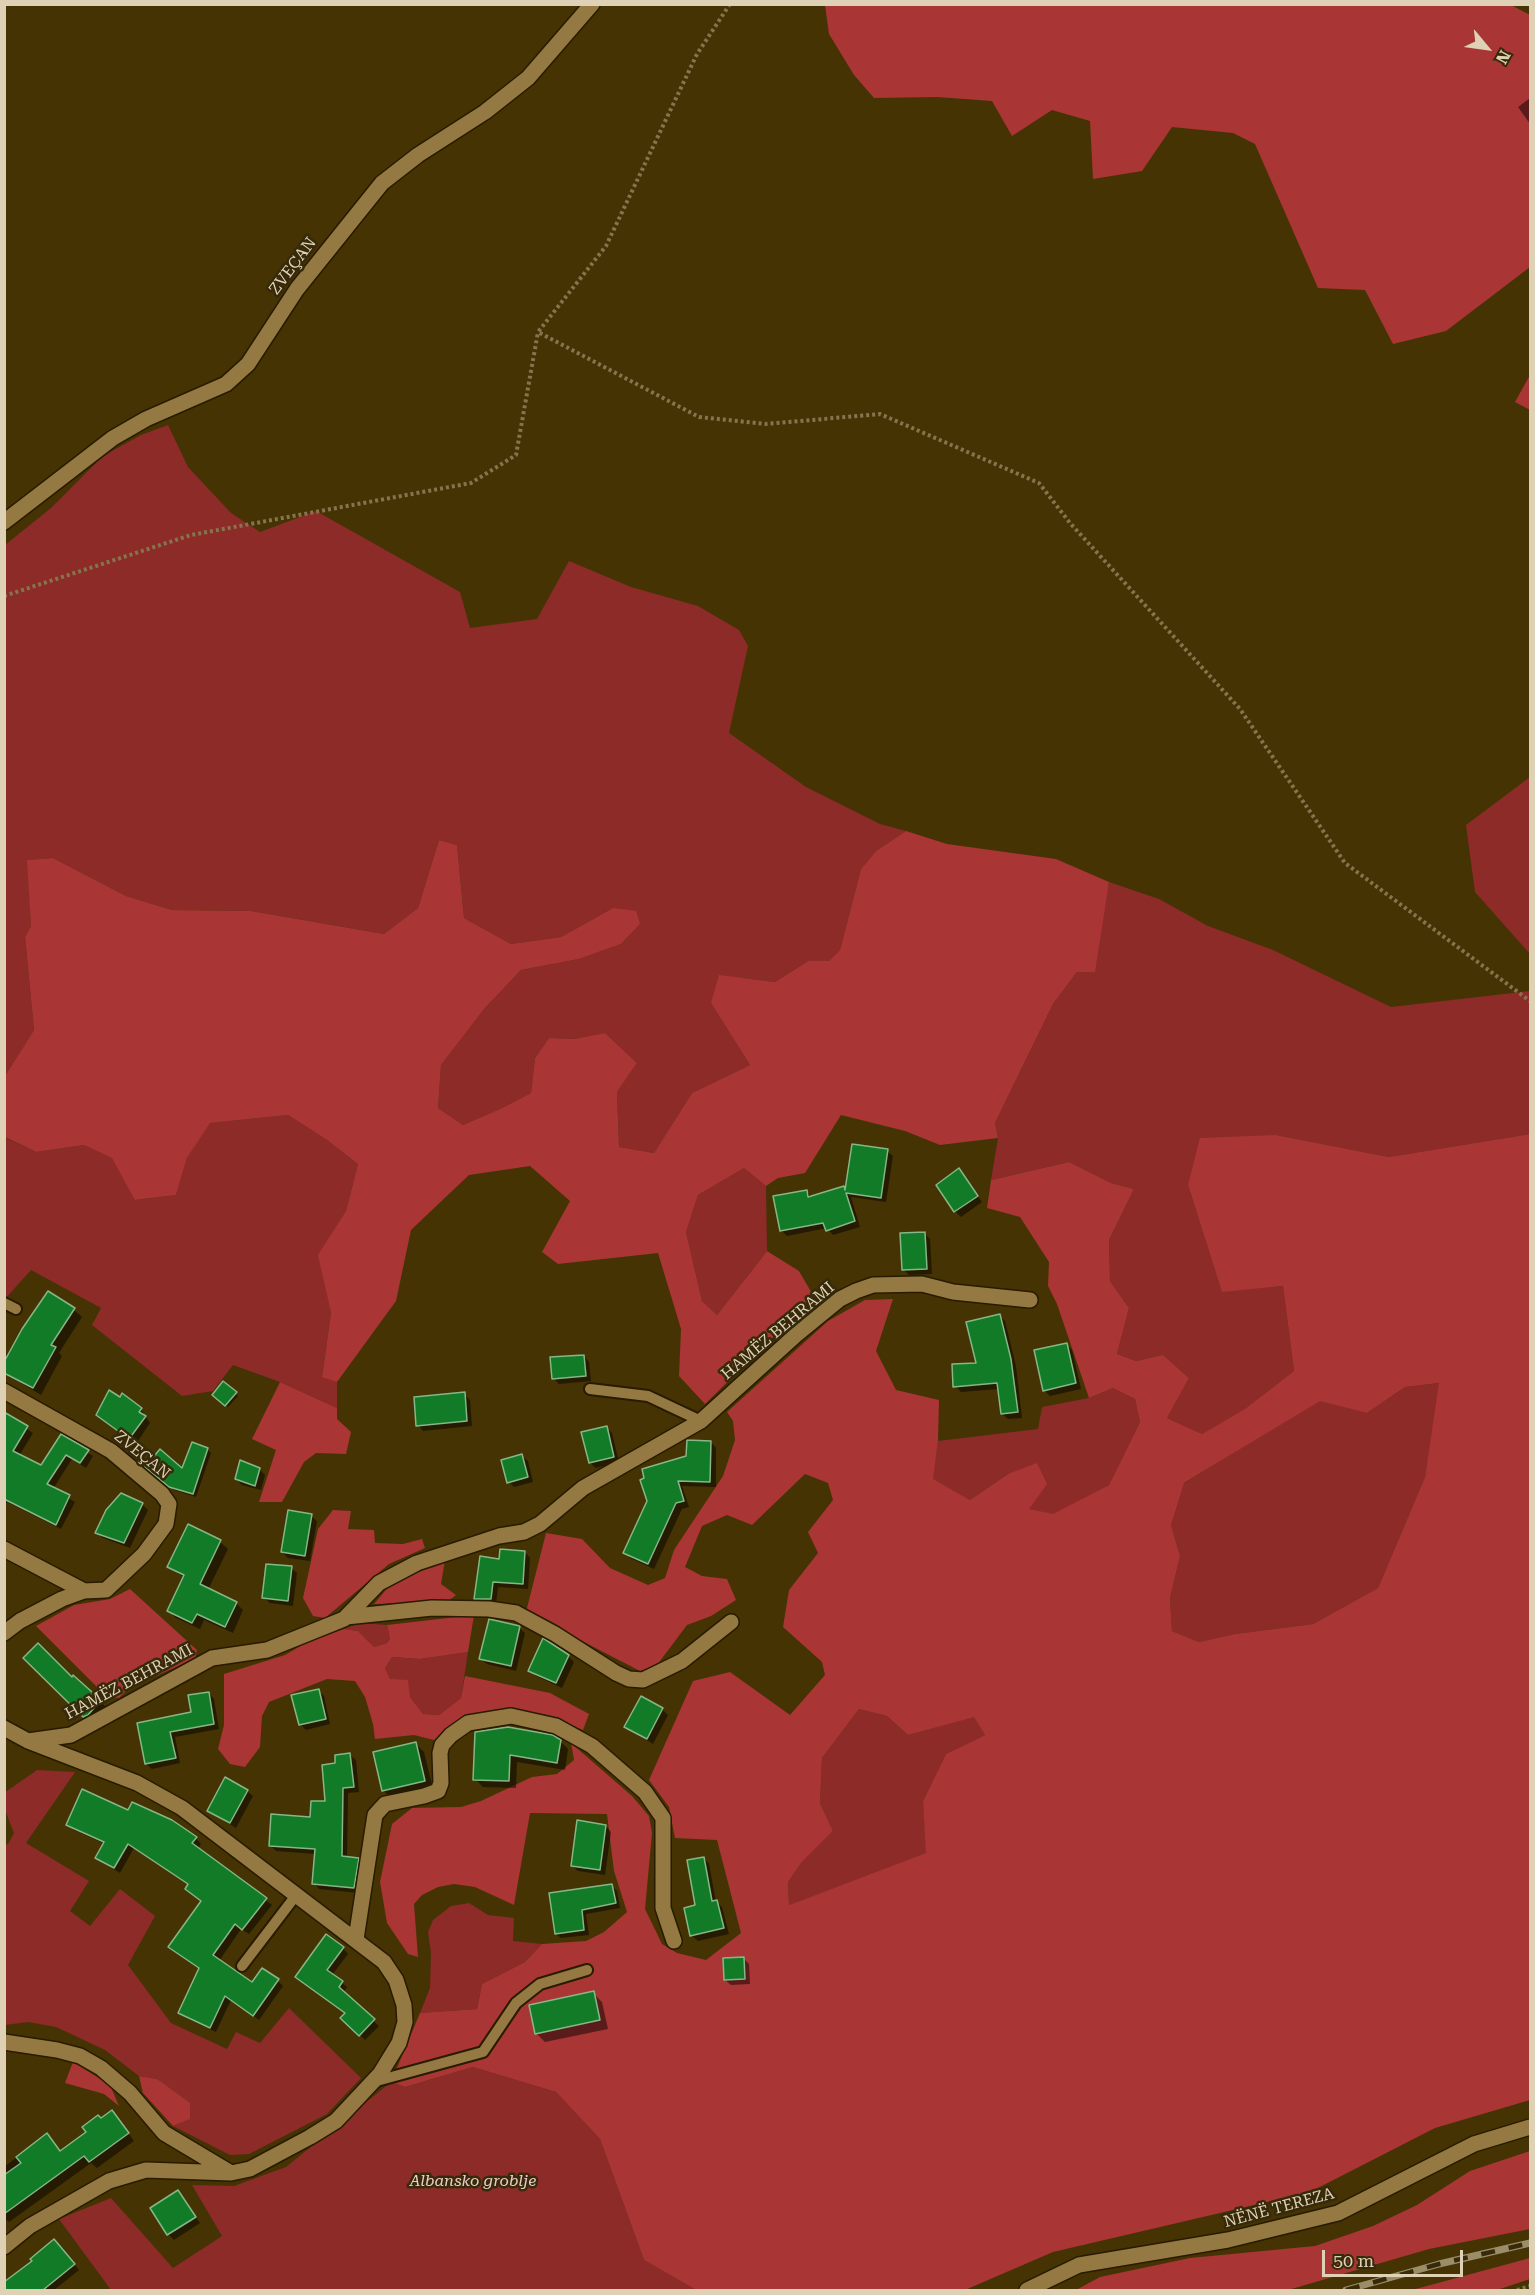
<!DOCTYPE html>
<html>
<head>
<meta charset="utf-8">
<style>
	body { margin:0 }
	#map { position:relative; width:1535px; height:2295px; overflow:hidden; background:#453304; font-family:"Roboto Serif",serif }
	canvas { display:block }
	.frame { position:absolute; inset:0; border:6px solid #ded1b5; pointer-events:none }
	.north { position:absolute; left:1457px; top:18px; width:60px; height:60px; -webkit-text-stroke:4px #372a0b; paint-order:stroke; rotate:119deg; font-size:16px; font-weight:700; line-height:24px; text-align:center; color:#ded1b5 }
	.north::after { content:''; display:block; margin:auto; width:21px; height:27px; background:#ded1b5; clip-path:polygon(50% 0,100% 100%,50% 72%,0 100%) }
	.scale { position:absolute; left:1322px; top:2250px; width:141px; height:27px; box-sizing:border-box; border:3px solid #ded1b5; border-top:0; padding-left:8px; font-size:18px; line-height:21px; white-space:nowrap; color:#ded1b5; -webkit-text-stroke:4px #372a0b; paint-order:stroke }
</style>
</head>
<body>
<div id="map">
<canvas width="1535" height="2295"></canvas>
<div class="frame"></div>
<div class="north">N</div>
<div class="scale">50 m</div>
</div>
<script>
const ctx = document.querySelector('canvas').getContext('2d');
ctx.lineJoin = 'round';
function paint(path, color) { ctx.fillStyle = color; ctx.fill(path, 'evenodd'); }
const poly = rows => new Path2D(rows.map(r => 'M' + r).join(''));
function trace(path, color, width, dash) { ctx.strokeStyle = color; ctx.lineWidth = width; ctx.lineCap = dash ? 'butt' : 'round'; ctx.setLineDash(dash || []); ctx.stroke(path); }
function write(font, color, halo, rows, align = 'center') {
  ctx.font = font + ' "Roboto Serif",serif'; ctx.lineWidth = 5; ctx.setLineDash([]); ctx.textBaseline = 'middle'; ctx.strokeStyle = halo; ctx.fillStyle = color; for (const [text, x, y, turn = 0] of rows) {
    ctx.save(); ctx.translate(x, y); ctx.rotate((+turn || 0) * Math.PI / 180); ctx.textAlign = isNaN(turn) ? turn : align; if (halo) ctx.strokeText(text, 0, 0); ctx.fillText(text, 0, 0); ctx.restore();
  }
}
paint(poly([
	[168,425,188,467,231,513,260,532,316,511,460,592,470,628,537,619,569,561,631,587,698,606,739,630,748,646,729,733,806,787,880,824,906,831,876,851,861,869,840,950,829,961,808,961,775,982,743,978,711,1003,750,1065,692,1093,654,1153,619,1147,617,1092,637,1063,605,1033,574,1039,549,1038,535,1058,531,1093,500,1109,463,1125,438,1108,441,1065,485,1008,521,970,579,959,621,944,640,924,613,908,561,937,511,944,464,918,457,845,439,840,418,908,384,934,251,911,172,910,126,896,53,858,28,860,31,926,25,937,34,1030,5,1076,5,545,51,508,103,456,141,435],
	[1530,777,1530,954,1475,892,1466,825],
	[1109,882,1159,899,1208,926,1273,950,1391,1007,1530,991,1530,1134,1389,1157,1276,1135,1188,1185,1222,1291,1283,1286,1294,1371,1246,1408,1202,1434,1167,1418,1189,1378,1163,1355,1136,1361,1117,1354,1129,1308,1110,1281,1109,1240,1134,1189,1111,1183,1069,1162,991,1180,998,1138,995,1123,1053,1004,1077,972,1103,913],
	[288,1115,327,1140,358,1164,346,1211,319,1255,331,1313,322,1376,337,1382,337,1408,280,1382,233,1365,213,1391,182,1396,92,1325,101,1308,31,1270,5,1299,4,1137,36,1152,84,1145,113,1158,136,1200,176,1195,187,1158,209,1123],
	[744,1168,766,1186,767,1251,717,1315,702,1301,686,1232,698,1195],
	[1440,1383,1425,1477,1378,1588,1313,1624,1235,1634,1199,1642,1172,1631,1170,1598,1180,1556,1171,1525,1183,1484,1320,1400,1367,1413,1405,1387],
	[1113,1388,1135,1399,1140,1422,1109,1485,1053,1515,1029,1509,1008,1474,970,1500,932,1479,938,1441,1038,1429,1042,1407,1089,1398],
	[360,1623,387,1625,390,1639,387,1643,374,1647,358,1631,344,1629],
	[468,1652,461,1698,439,1715,423,1714,410,1697,390,1679,385,1668,392,1657,420,1659],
	[859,1709,887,1716,908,1735,974,1716,985,1735,946,1754,923,1801,927,1853,789,1905,788,1882,802,1862,833,1831,820,1803,822,1758],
	[37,1770,75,1772,26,1843,89,1881,70,1911,90,1926,120,1889,155,1916,128,1965,171,2023,227,2049,236,2032,260,2043,289,2008,361,2078,327,2114,249,2154,230,2155,173,2126,189,2119,157,2079,139,2076,105,2050,56,2027,28,2022,5,2025,4,1845,8,1844,14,1833,5,1810,4,1793],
	[469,1903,488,1915,514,1918,513,1941,542,1944,525,1962,482,1984,477,2009,420,2013,430,1988,431,1953,428,1932,433,1920,451,1906],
	[473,2067,556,2092,600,2139,644,2260,696,2290,111,2290,59,2219,111,2198,173,2268,222,2236,192,2185,234,2186,286,2167,391,2082,405,2087]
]), '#8d2b29');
paint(poly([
	[825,5,1511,5,1530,15,1530,267,1446,331,1393,344,1365,290,1318,288,1255,144,1233,133,1172,127,1142,171,1093,179,1090,121,1052,110,1012,136,992,101,937,97,874,98,854,75,829,34],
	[1530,375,1530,410,1515,402],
	[906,831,947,844,1056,859,1109,882,1095,972,1077,972,1053,1004,995,1123,998,1138,940,1145,905,1131,841,1115,805,1173,778,1178,766,1186,744,1168,698,1195,686,1232,702,1301,717,1315,767,1251,799,1271,814,1297,705,1404,679,1376,681,1329,658,1253,558,1264,542,1252,570,1201,530,1166,469,1175,411,1230,396,1301,337,1382,322,1377,331,1313,318,1255,346,1211,358,1164,327,1140,288,1115,210,1123,187,1158,176,1195,135,1200,112,1158,84,1145,36,1152,5,1137,5,1076,34,1030,25,937,31,926,27,860,53,858,126,896,172,910,251,911,384,934,418,908,439,840,457,845,464,918,511,944,561,937,613,908,636,911,640,924,621,944,579,959,521,970,485,1008,441,1065,438,1108,463,1125,500,1109,531,1093,535,1058,549,1038,574,1039,605,1033,637,1063,617,1092,619,1147,654,1153,692,1093,750,1065,711,1003,719,975,775,982,808,961,829,961,840,950,861,869,876,851],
	[1530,1134,1530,2100,1435,2128,1310,2192,1053,2252,965,2290,696,2290,644,2260,600,2139,556,2092,473,2067,405,2087,391,2082,420,2013,477,2009,482,1984,525,1962,542,1944,586,1941,604,1932,627,1912,614,1871,607,1814,530,1813,514,1905,475,1887,454,1884,438,1887,422,1895,414,1904,418,1957,408,1954,387,1923,380,1882,392,1824,412,1808,461,1807,481,1801,532,1777,557,1774,574,1760,571,1743,632,1796,649,1816,652,1833,645,1909,662,1944,677,1953,706,1960,741,1933,717,1840,675,1838,669,1807,649,1780,693,1681,730,1672,790,1715,825,1675,822,1662,783,1627,789,1590,818,1553,808,1532,833,1500,828,1483,805,1474,752,1525,727,1515,702,1526,685,1567,702,1576,727,1579,736,1600,711,1616,687,1625,657,1665,640,1671,526,1612,546,1533,582,1539,610,1568,648,1585,665,1578,674,1550,723,1476,735,1440,733,1421,727,1412,828,1321,865,1300,893,1299,876,1351,896,1390,939,1400,938,1441,933,1479,970,1500,1008,1474,1037,1463,1047,1484,1029,1509,1053,1514,1109,1485,1140,1422,1135,1399,1113,1388,1089,1398,1057,1304,1048,1286,1049,1262,1020,1217,987,1208,991,1180,1069,1162,1111,1183,1134,1189,1109,1240,1110,1281,1129,1308,1117,1354,1136,1361,1163,1355,1189,1378,1167,1418,1202,1434,1246,1408,1294,1371,1283,1286,1222,1292,1188,1185,1200,1138,1276,1135,1389,1157],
	[1439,1383,1425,1477,1378,1588,1313,1624,1235,1634,1199,1642,1172,1631,1170,1598,1180,1556,1171,1525,1184,1483,1320,1401,1367,1413,1405,1387],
	[859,1709,887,1716,908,1735,974,1717,985,1735,946,1754,923,1801,926,1853,789,1905,788,1882,802,1862,833,1831,820,1803,822,1758],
	[280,1382,337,1408,337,1419,351,1432,346,1454,316,1453,304,1462,282,1502,259,1502,276,1450,252,1439],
	[333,1510,351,1511,348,1529,374,1530,375,1543,403,1544,422,1539,425,1548,389,1564,325,1618,313,1616,303,1598,318,1529],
	[445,1560,441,1584,456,1595,447,1602,374,1604,390,1585],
	[130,1589,197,1650,195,1659,130,1687,119,1698,106,1696,36,1626,74,1605,110,1599],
	[474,1615,468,1652,420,1659,392,1657,385,1668,390,1679,408,1680,410,1697,423,1714,439,1715,461,1698,465,1676,550,1693,589,1714,583,1730,551,1717,511,1709,475,1714,434,1740,414,1735,375,1739,373,1724,365,1697,355,1681,327,1679,269,1702,262,1716,260,1747,245,1767,230,1764,218,1749,224,1725,224,1674,285,1655,309,1641,344,1629,358,1631,374,1647,387,1643,390,1639,387,1625],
	[73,2062,110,2085,119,2106,104,2094,65,2083],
	[139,2076,157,2079,190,2103,190,2119,173,2126,143,2093],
	[1530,2151,1530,2229,1429,2249,1288,2290,1076,2290,1100,2277,1190,2258,1315,2246,1373,2226,1417,2205,1470,2171],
	[1530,2258,1530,2279,1497,2290,1412,2290]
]), '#a93634');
paint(poly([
	[1530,98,1530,124,1518,107],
	[887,1151,893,1156,886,1202,851,1197,860,1227,833,1235,827,1228,787,1236,781,1230,806,1191,812,1197,844,1187,847,1190],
	[959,1170,982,1202,961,1217,955,1211],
	[924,1233,930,1239,932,1274,909,1275,904,1270],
	[74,1310,82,1317,59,1353,62,1356,41,1395,4,1373],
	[999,1315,1005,1321,1016,1366,1022,1418,1008,1419,1002,1414,999,1389,961,1392,955,1386,977,1365],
	[1066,1344,1072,1350,1081,1389,1050,1396,1044,1390],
	[584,1356,589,1362,591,1381,559,1384,553,1378],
	[224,1383,238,1396,228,1407,214,1395],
	[464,1394,470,1400,472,1426,423,1431,418,1425],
	[141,1409,150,1423,136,1444,103,1420],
	[4,1414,33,1433,19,1456,41,1467,61,1436,93,1456,86,1468,72,1459,53,1489,75,1502,61,1529,7,1502,4,1506],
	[607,1428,612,1433,619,1462,596,1468,590,1463,583,1433],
	[711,1442,716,1448,716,1487,682,1486,689,1507,682,1509,654,1569,630,1558,625,1552,648,1501,688,1457],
	[207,1449,211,1453,196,1497,174,1490,151,1470,182,1471],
	[522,1456,528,1461,533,1482,514,1487,509,1482],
	[259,1469,265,1475,261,1490,242,1485,236,1479],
	[142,1504,148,1510,130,1548,103,1538,97,1533],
	[311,1516,317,1521,310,1561,288,1558,282,1552],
	[188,1526,220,1542,228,1549,208,1590,236,1603,243,1610,233,1633,204,1620,200,1629,176,1618,169,1611,185,1578,169,1567],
	[525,1552,530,1558,528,1589,498,1587,496,1604,482,1604,476,1598,501,1560],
	[291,1568,297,1573,293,1606,270,1603,264,1598],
	[519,1628,525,1633,516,1671,487,1664,481,1659],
	[568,1656,574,1662,562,1688,536,1676,530,1670],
	[25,1658,72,1679,73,1677,106,1707,90,1722],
	[318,1690,324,1696,330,1724,306,1730,300,1724],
	[209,1693,214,1699,219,1729,175,1737,180,1763,152,1769,146,1764,139,1724,192,1713],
	[662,1709,668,1715,653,1744,626,1727],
	[540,1734,560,1741,568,1749,565,1770,517,1762,516,1788,483,1787,475,1779],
	[415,1743,424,1752,433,1789,392,1799,383,1790],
	[350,1755,356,1760,359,1792,348,1793,347,1858,358,1859,364,1865,359,1893,319,1889,314,1883,316,1854,276,1851,270,1845,312,1819,327,1802,337,1765],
	[247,1791,253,1796,236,1828,209,1811],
	[129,1812,196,1838,201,1844,198,1849,272,1905,249,1934,241,1929,219,1961,253,1984,278,1981,283,1986,259,2020,231,2000,216,2032,186,2018,180,2012,200,1969,176,1952,203,1901,189,1885,134,1848,120,1873,103,1863,97,1857,105,1844,74,1830,68,1824],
	[606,1826,611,1832,605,1875,578,1871,572,1866],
	[704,1858,709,1864,716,1902,722,1907,729,1934,698,1941,692,1936,685,1909,696,1907],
	[612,1886,617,1891,620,1908,586,1914,589,1935,561,1938,556,1934,551,1895],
	[343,1948,348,1954,332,1975,347,1987,343,1993,379,2026,365,2040,342,2018,346,2014,302,1982],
	[743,1958,749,1964,750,1984,731,1985,725,1980],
	[593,1993,602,2002,608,2029,545,2042,536,2033],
	[118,2119,134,2141,97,2168,91,2163,9,2222,4,2218,4,2167,46,2135,61,2152,101,2120],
	[178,2192,200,2223,174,2240,168,2234],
	[59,2246,79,2270,54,2290,4,2290,4,2284]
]), '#0007');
const building = poly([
	[852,1144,888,1149,881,1198,846,1193,855,1221,826,1231,823,1223,780,1231,773,1196,807,1190,808,1197,844,1186,845,1190,852,1144],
	[959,1168,978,1196,954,1212,936,1185,959,1168],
	[925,1232,927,1269,902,1270,900,1233,925,1232],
	[48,1291,75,1308,51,1345,56,1347,33,1388,4,1373,4,1362,22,1329,48,1291],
	[1000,1314,1011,1359,1018,1412,1001,1414,997,1383,953,1387,952,1364,976,1363,966,1322,1000,1314],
	[1067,1343,1076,1383,1043,1391,1034,1350,1067,1343],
	[584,1355,586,1376,552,1379,550,1357,584,1355],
	[223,1381,237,1392,225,1406,212,1395,223,1381],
	[109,1390,120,1397,122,1393,142,1408,139,1412,146,1416,129,1439,96,1415,109,1390],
	[465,1392,467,1421,416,1426,414,1397,465,1392],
	[4,1412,28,1426,13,1451,41,1465,61,1434,89,1450,80,1463,66,1455,47,1484,70,1495,56,1525,4,1499,4,1412],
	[607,1426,614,1457,589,1463,581,1432,607,1426],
	[687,1440,711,1441,710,1482,678,1481,684,1501,676,1503,648,1564,623,1553,647,1501,640,1480,644,1478,642,1469,686,1456,687,1440],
	[192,1442,208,1448,193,1494,169,1487,145,1467,160,1449,182,1468,192,1442],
	[522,1454,528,1477,507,1483,501,1460,522,1454],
	[240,1460,260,1468,255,1486,235,1479,240,1460],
	[121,1493,143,1503,124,1543,95,1533,106,1510,121,1493],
	[288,1510,312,1514,305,1556,281,1552,288,1510],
	[188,1524,221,1540,200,1584,237,1602,225,1627,197,1614,192,1623,167,1611,184,1575,167,1567,188,1524],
	[500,1549,525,1551,523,1584,493,1582,491,1599,474,1599,480,1556,499,1559,500,1549],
	[266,1564,292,1566,288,1601,262,1598,266,1564],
	[489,1619,520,1626,511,1666,479,1659,489,1619],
	[543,1638,569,1655,556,1683,528,1671,543,1638],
	[38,1643,72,1677,73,1675,101,1700,88,1715,83,1717,23,1658,38,1643],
	[319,1689,326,1719,299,1725,291,1695,319,1689],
	[209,1692,214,1724,170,1732,176,1758,145,1764,137,1723,191,1712,188,1695,209,1692],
	[641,1696,663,1708,647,1739,624,1727,641,1696],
	[508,1727,553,1735,561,1740,557,1763,510,1755,509,1781,473,1780,475,1732,508,1727],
	[416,1742,425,1781,382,1791,373,1752,416,1742],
	[350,1753,354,1787,343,1788,342,1856,359,1858,354,1888,312,1884,315,1849,269,1846,271,1814,310,1817,311,1801,325,1801,322,1765,335,1763,335,1755,350,1753],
	[225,1777,248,1790,230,1823,207,1811,225,1777],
	[82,1789,128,1810,132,1802,172,1820,197,1837,192,1843,267,1898,242,1930,235,1924,213,1955,252,1982,262,1968,279,1979,253,2016,225,1996,210,2028,178,2013,199,1968,168,1947,201,1901,185,1889,188,1884,128,1844,114,1868,95,1858,104,1842,66,1825,82,1789],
	[577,1820,606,1825,600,1870,571,1866,577,1820],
	[704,1857,712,1901,717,1900,724,1928,690,1936,684,1908,695,1905,687,1860,704,1857],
	[612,1884,616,1903,582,1910,584,1930,555,1934,549,1893,612,1884],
	[326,1934,344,1947,327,1970,343,1981,339,1987,375,2019,359,2036,340,2018,345,2013,295,1977,326,1934],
	[744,1957,745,1979,724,1980,723,1958,744,1957],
	[594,1991,600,2020,535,2034,529,2005,594,1991],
	[112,2110,129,2133,89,2162,84,2156,4,2214,4,2175,21,2163,16,2157,47,2133,60,2151,86,2132,82,2127,98,2115,101,2118,112,2110],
	[178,2190,196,2217,167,2235,150,2208,178,2190],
	[54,2239,75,2264,43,2290,4,2290,4,2282,32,2261,30,2259,54,2239]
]);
paint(building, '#127b27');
trace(building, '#87b688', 1.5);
const lane = poly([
	[4,1303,16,1309],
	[590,1389,648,1396,701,1421],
	[242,1966,297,1894],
	[373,2082,483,2052,516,2003,540,1984,587,1970]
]);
const street = poly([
	[4,522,113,438,146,419,226,384,248,364,297,289,382,183,418,155,485,112,528,78,592,4],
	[4,1391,111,1451,162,1494,169,1504,166,1524,144,1554,106,1590,84,1591,4,1549],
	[346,1617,432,1608,489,1609,516,1613,555,1634,616,1673,629,1679,643,1680,682,1661,731,1622],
	[4,1633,20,1621,62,1599,84,1591],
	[4,1728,28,1741,137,1783,182,1808,384,1962,396,1980,404,2005,405,2022,399,2043,380,2074,336,2121,310,2137,250,2169,231,2173,146,2170,109,2181,30,2226,4,2247],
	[28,1741,71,1735,212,1658,267,1650,344,1619,379,1583,417,1563,499,1536,524,1532,540,1524,583,1488,701,1421,796,1335,840,1299,856,1291,873,1285,922,1284,953,1292,1030,1300],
	[356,1939,375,1815,385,1804,424,1796,438,1791,441,1783,440,1753,442,1745,451,1735,468,1723,511,1716,556,1726,592,1746,645,1792,663,1818,663,1908,674,1941],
	[4,2042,57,2050,80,2056,101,2068,130,2093,164,2133,231,2173]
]);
const secondary = poly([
	[1027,2290,1079,2265,1228,2240,1338,2213,1474,2144,1530,2127]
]);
trace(lane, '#281b00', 14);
trace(street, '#281b00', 18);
trace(secondary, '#281b00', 18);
trace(poly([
	[730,4,697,54,606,246,538,332,699,417,766,424,880,414,1039,483,1070,523,1240,709,1345,863,1530,1001],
	[4,596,191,535,471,483,516,455,538,332],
	[1517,2290,1530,2286]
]), '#85754e', 4, [3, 3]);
trace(lane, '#947a42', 10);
trace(street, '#947a42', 15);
trace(secondary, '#947a42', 15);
const rail = poly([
	[1346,2290,1439,2264,1530,2243]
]);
trace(rail, '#9c8d69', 7);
trace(rail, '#372a0b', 4.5, [14]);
write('16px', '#ded1b5', '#372a0b', [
	["ZVEÇAN",293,266,-53],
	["HAMËZ BEHRAMI",778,1331,-40],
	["ZVEÇAN",142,1455,39],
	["HAMËZ BEHRAMI",129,1682,-28],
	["NËNË TEREZA",1279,2208,-15]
]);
write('italic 16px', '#ecccc8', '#372a0b', [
	["Albansko groblje",473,2181]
]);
</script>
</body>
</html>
